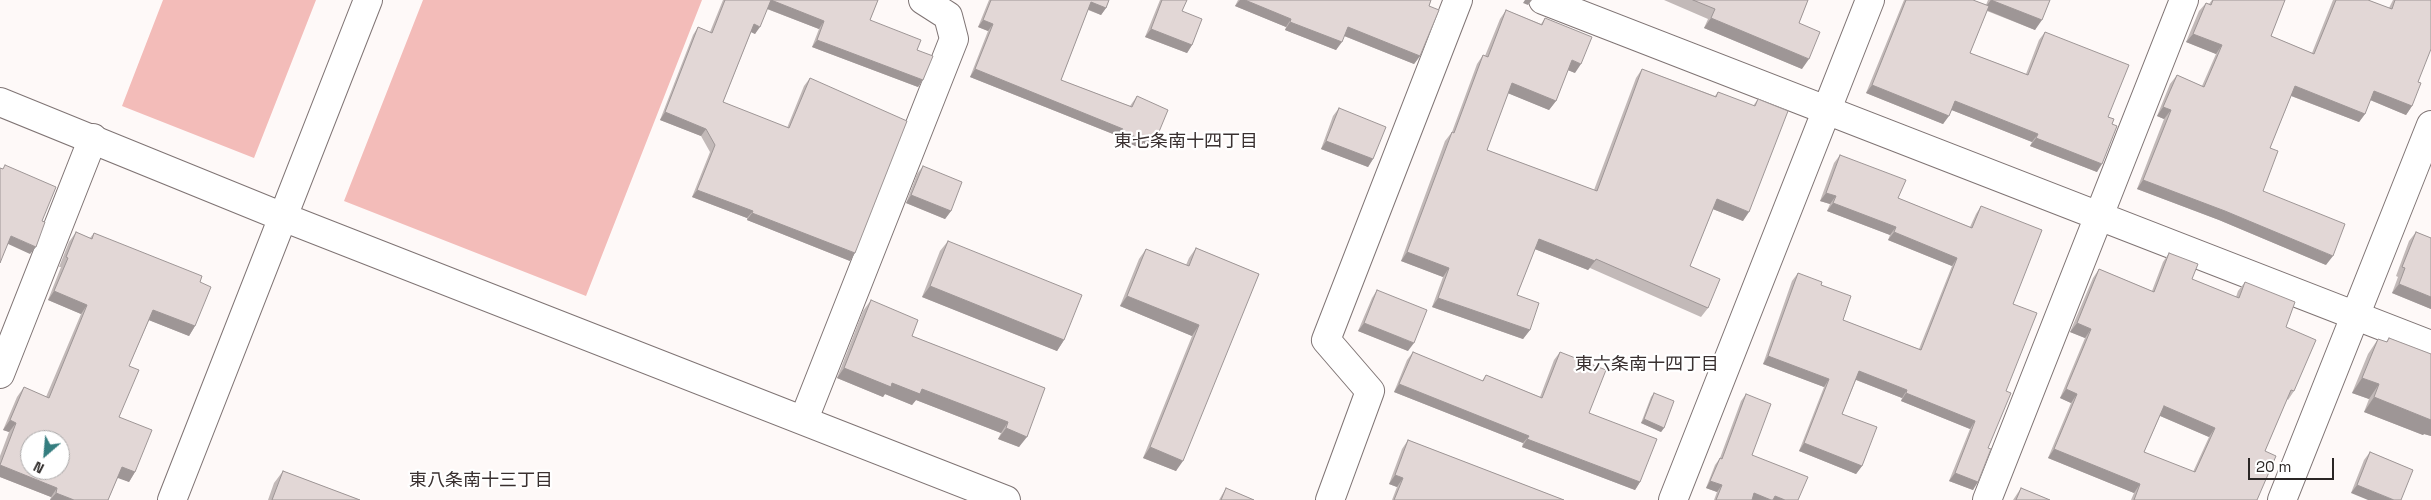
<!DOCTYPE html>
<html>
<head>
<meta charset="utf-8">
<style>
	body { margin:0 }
	#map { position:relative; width:2431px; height:500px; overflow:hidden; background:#fef9f8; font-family:"Space Grotesk",sans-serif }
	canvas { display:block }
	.north { position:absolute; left:20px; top:430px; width:50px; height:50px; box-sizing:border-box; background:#fff; border:1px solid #aaa8a8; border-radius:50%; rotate:207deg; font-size:14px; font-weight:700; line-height:20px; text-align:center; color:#2a2625 }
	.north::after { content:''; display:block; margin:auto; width:18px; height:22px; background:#347d7f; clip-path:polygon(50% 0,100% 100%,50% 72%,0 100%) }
	.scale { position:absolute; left:2248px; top:458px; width:86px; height:22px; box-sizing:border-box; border:2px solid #2a2625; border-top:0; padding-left:6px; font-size:15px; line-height:18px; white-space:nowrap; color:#2a2625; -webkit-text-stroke:4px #fff; paint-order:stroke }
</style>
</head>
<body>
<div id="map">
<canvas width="2431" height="500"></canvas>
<div class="north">N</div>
<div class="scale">20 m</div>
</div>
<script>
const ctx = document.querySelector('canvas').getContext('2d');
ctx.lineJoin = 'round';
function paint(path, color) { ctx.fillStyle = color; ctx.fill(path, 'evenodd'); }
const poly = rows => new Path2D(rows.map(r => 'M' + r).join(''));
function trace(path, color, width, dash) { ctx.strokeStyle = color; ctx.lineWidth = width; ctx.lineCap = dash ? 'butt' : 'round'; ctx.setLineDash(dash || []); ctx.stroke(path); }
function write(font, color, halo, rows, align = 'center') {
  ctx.font = font + ' "Space Grotesk","Noto Sans JP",sans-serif'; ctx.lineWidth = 4.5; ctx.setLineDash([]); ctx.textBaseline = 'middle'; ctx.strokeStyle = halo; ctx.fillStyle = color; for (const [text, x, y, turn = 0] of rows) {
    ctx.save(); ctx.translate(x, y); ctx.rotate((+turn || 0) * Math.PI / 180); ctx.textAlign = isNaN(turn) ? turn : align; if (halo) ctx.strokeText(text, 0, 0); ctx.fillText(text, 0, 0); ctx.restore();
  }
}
paint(poly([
	[163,0,316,0,254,158,122,106],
	[423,0,702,0,586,296,344,201]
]), '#f3bcb9');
const minor = poly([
	[1543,0,2431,345],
	[0,374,93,138],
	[804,419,954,39,948,16,923,0],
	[1330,500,1370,391,1326,340,1458,0],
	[1673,500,1870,0],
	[1987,500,2184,0],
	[2282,500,2431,125]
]);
const tertiary = poly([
	[0,102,283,217,1006,500],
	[172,500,368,0]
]);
trace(minor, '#7f7474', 30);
trace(tertiary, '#7f7474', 30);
trace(minor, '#fff', 28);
trace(tertiary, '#fff', 28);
paint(poly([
	[723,0,878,0,870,20,917,50,923,80,918,87,812,47,819,29,767,9,755,34,751,32,723,102,787,128,804,86,810,78,850,261,747,220,747,218,692,197,710,152,701,136,660,120,693,35,698,27,710,32],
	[989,0,1109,0,1106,8,1101,15,1088,10,1061,80,1130,106,1137,96,1151,146,1143,143,1140,148,1117,138,1118,136,970,77,988,31,978,27],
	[1160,0,1187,0,1182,11,1192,45,1187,53,1145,37],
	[1238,0,1431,0,1429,6,1420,56,1414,64,1344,36,1336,50,1285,30,1286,27,1235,6],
	[1664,0,1808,0,1799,23,1802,69,1704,28,1708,19],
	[1904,0,1973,0,1986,5,1988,0,2050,0,2035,30,1987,11,1970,53,2026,74,2039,40,2045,32,2108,117,2097,172,2030,146,2032,142,1952,110,1943,124,1866,93],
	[2212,0,2285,0,2271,36,2312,53,2333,0,2368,0,2389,8,2393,0,2431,0,2418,82,2412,106,2406,115,2370,100,2365,114,2359,122,2291,96,2270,148,2263,191,2326,265,2219,220,2137,189,2164,119,2157,116,2170,84,2177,75,2202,86,2216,54,2186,42,2199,11,2206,3,2209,4],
	[1506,10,1541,24,1545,18,1575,73,1568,70,1556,101,1549,110,1508,93,1487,150,1594,190,1636,78,1642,69,1715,96,1718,92,1753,106,1758,99,1743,221,1713,209,1690,266,1708,308,1701,317,1590,268,1588,270,1535,249,1517,295,1530,330,1523,339,1432,307,1443,277,1401,261,1445,141,1452,132,1477,64,1483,55,1485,56,1500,19],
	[1339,108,1373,159,1368,167,1321,149,1333,116],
	[1840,155,1898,198,1970,227,1976,214,1981,206,2013,304,2006,391,1988,448,1973,490,1949,481,1970,429,1901,401,1902,398,1856,380,1842,414,1862,466,1856,474,1799,451,1824,387,1763,364,1792,281,1798,273,1821,285,1843,320,1919,349,1952,266,1888,240,1890,235,1827,211,1830,204,1820,201,1834,163],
	[923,166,951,211,945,219,906,203,917,174],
	[76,232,90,238,94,233,200,282,195,326,189,336,149,320,129,366,119,417,135,472,129,482,118,477,108,500,50,500,51,497,0,477,0,456,9,432,3,430,17,397,24,387,46,397,81,314,48,300,61,267,59,267,69,242],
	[2416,232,2431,238,2431,309,2392,293,2398,277,2396,276,2409,241],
	[948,241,1064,340,1057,351,922,297,940,251],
	[1196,248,1259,274,1176,471,1143,458,1192,336,1120,306,1139,259,1146,249,1186,265,1189,258],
	[2169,253,2192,279,2236,297,2238,291,2245,282,2286,327,2294,391,2288,400,2287,399,2265,451,2257,500,2131,500,2134,493,2048,458,2071,403,2060,398,2085,338,2070,332,2093,278,2099,269,2152,291,2163,262],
	[2160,416,2209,437,2193,472,2144,452],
	[1377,290,1408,351,1358,331,1372,298],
	[871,300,912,336,1045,388,1019,447,998,439,1001,433,916,400,912,405,885,394,883,397,837,378,863,311],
	[2389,338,2431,354,2431,436,2424,434,2423,435,2364,412,2369,399,2352,393,2368,354,2378,339,2386,342],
	[1413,352,1482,381,1486,375,1540,397,1554,360,1560,352,1589,413,1640,482,1635,490,1522,447,1523,443,1394,392,1407,360],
	[1654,393,1664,428,1661,432,1641,423,1651,397],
	[1746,394,1752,455,1798,500,1714,500,1717,492,1706,488,1715,465,1720,458,1741,401],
	[1408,440,1564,500,1392,500,1397,487,1389,484,1402,449],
	[2370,452,2413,470,2351,493,2364,460],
	[283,471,360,500,268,500,274,483],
	[1226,488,1254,500,1219,500],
	[2021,488,2050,500,2013,500]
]), '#c2b9b8');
paint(poly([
	[771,0,824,21,819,29,765,8],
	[1240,0,1245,0,1291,19,1286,27,1235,6],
	[1525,0,1532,0,1528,5,1523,3],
	[1991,0,2042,20,2035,30,1984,9],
	[1091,2,1106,8,1101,15,1087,9],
	[1711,18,1809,59,1802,69,1704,28],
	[983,20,993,24,988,31,978,27],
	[1290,22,1342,42,1336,50,1285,30],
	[754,24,760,27,755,34,749,31],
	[1348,27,1420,56,1414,64,1342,35],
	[1151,29,1192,45,1187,53,1145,37],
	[2193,34,2222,45,2216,54,2186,42],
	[817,40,923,80,918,87,812,47],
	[1572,60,1581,64,1575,73,1565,69],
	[975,69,1123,129,1118,136,970,77],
	[1512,83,1556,101,1549,110,1505,92],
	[1872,85,1949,116,1943,124,1866,93],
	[2295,86,2365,114,2359,122,2289,95],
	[2374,91,2412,106,2406,115,2368,99],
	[1955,101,2038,134,2032,142,1949,109],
	[2163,107,2171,110,2164,119,2157,116],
	[665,112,706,129,701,136,660,120],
	[1122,131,1147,135,1156,139,1151,146,1143,143,1140,148,1117,138],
	[2036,138,2102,164,2097,172,2030,146],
	[1326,141,1373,159,1368,167,1321,149],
	[2143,180,2225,211,2333,256,2326,265,2219,220,2137,189],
	[697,190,753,211,747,218,692,197],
	[1826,193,1836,196,1830,204,1820,201],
	[911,195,951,211,945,219,906,203],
	[1717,199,1749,212,1743,221,1710,208],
	[1833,203,1896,227,1890,235,1827,211],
	[752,213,855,253,850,261,747,220],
	[1894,232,1957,258,1952,266,1888,240],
	[11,236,36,247,30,254,6,243],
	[1539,239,1595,261,1588,270,1532,248],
	[1407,252,1449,268,1443,277,1401,261],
	[2399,284,2431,297,2431,309,2392,293],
	[930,286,1064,340,1057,351,922,297],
	[54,291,87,305,81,314,48,300],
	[1127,296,1199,325,1192,336,1120,306],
	[1438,298,1530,330,1523,339,1432,307],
	[153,310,195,326,189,336,146,319],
	[1364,323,1414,343,1408,351,1358,331],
	[2077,323,2091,329,2085,338,2070,332],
	[1768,356,1829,379,1824,387,1763,364],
	[844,368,892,383,922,389,1008,422,1001,433,916,400,912,405,885,394,883,397,837,378],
	[1859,371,1907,390,1902,398,1854,379],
	[2362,378,2379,384,2369,399,2352,393],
	[1399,384,1529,436,1523,443,1394,392],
	[2066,389,2077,394,2071,403,2060,398],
	[1906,393,1975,421,1970,429,1901,401],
	[2374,397,2431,420,2431,436,2424,434,2423,435,2364,412],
	[2164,406,2215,428,2209,437,2158,415],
	[1644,419,1664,428,1661,432,1641,423],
	[10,420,16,423,9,432,3,430],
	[1006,428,1027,437,1019,447,998,439],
	[1527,439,1640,482,1635,490,1522,447],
	[1804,443,1862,466,1856,474,1799,451],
	[1150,447,1183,461,1176,471,1143,458],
	[2054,449,2140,484,2134,493,2048,458],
	[0,465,57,488,51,497,0,477],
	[122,467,135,472,129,482,115,477],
	[1955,473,1978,482,1973,490,1949,481],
	[1395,475,1403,478,1397,487,1389,484],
	[1710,481,1722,485,1717,492,1706,488],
	[2357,485,2394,500,2368,500,2351,493],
	[56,493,74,500,50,500],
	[1754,493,1771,500,1750,500],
	[1775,496,1785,500,1772,500]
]), '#9e9696');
const building = poly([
	[725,0,878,0,870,20,921,40,917,50,933,56,923,80,817,40,824,21,771,0,760,27,754,24,723,102,789,128,810,78,907,121,855,253,752,213,753,211,697,190,715,145,706,129,665,112,698,27,712,33,725,0],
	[991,0,1109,0,1106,8,1091,2,1061,80,1132,107,1137,96,1168,110,1156,139,1147,135,1145,141,1122,131,1123,129,975,69,993,24,983,20,991,0],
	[1162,0,1187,0,1182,11,1202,19,1192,45,1151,29,1162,0],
	[1245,0,1431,0,1429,6,1439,10,1420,56,1348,27,1342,42,1290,22,1291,19,1245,0],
	[1693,0,1808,0,1799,23,1820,32,1809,59,1711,18,1715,9,1693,0],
	[1906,0,1973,0,1989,6,1970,53,2028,75,2045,32,2129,65,2108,117,2114,119,2112,124,2117,126,2102,164,2036,138,2038,134,1955,101,1949,116,1872,85,1906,0],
	[1991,0,2050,0,2042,20,1991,0],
	[2213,0,2285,0,2271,36,2314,54,2336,0,2368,0,2392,9,2395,0,2431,0,2431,49,2418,82,2421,83,2412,106,2374,91,2365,114,2295,86,2270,148,2278,151,2263,191,2345,224,2333,256,2225,211,2143,180,2171,110,2163,107,2177,75,2204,87,2222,45,2193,34,2206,3,2211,5,2213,0],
	[1506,10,1542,25,1545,18,1592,37,1581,64,1572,60,1556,101,1512,83,1487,150,1597,191,1642,69,1716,97,1718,92,1755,106,1758,99,1788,111,1749,212,1717,199,1690,266,1720,279,1708,308,1596,259,1595,261,1539,239,1517,295,1539,303,1530,330,1438,298,1449,268,1407,252,1452,132,1454,133,1483,55,1488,57,1506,10],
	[1339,108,1386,127,1373,159,1326,141,1339,108],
	[1840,155,1906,180,1898,198,1972,228,1981,206,2042,230,2013,304,2037,313,2006,391,2011,393,1988,448,1991,449,1978,482,1955,473,1975,421,1906,393,1907,390,1859,371,1842,414,1877,427,1862,466,1804,443,1829,379,1768,356,1798,273,1822,282,1821,285,1851,296,1843,320,1921,350,1957,258,1894,232,1896,227,1833,203,1836,196,1826,193,1840,155],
	[5,165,56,187,42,221,45,222,36,247,11,236,0,263,0,168,3,169,5,165],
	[923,166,962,182,951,211,911,195,923,166],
	[76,232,92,239,94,233,202,276,200,282,211,287,195,326,153,310,129,366,139,370,119,417,152,430,135,472,122,467,108,500,74,500,56,493,57,488,0,465,16,423,10,420,24,387,49,398,87,305,54,291,68,258,66,257,76,232],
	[30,440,60,440,60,470,30,470,30,440],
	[2416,232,2431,238,2431,297,2399,284,2405,268,2402,267,2416,232],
	[948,241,1082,295,1064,340,930,286,948,241],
	[1196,248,1259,274,1183,461,1150,447,1199,325,1127,296,1146,249,1189,266,1196,248],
	[2169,253,2198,264,2192,279,2239,298,2245,282,2295,302,2286,327,2316,340,2294,391,2291,390,2265,451,2276,456,2257,500,2134,500,2140,484,2054,449,2077,394,2066,389,2091,329,2077,323,2099,269,2154,292,2169,253],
	[2164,406,2215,428,2195,472,2144,452,2164,406],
	[1377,290,1427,310,1414,343,1364,323,1377,290],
	[871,300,918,320,912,336,1045,388,1027,437,1006,428,1008,422,922,389,920,394,892,383,891,387,844,368,871,300],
	[2389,338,2431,354,2431,420,2374,397,2379,384,2362,378,2378,339,2387,342,2389,338],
	[1413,352,1483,381,1486,375,1542,398,1560,352,1606,370,1589,413,1657,439,1640,482,1527,439,1529,436,1399,384,1413,352],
	[1654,393,1674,401,1664,428,1644,419,1654,393],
	[1746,394,1771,404,1752,455,1808,477,1798,500,1785,500,1775,496,1773,500,1771,500,1754,493,1752,500,1716,500,1722,485,1710,481,1720,458,1722,459,1746,394],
	[1408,440,1564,500,1394,500,1403,478,1395,475,1408,440],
	[2370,452,2413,470,2401,500,2394,500,2357,485,2370,452],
	[283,471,360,500,272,500,283,471],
	[1226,488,1254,500,1221,500,1226,488],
	[2021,488,2050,500,2016,500,2021,488]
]);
paint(building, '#e2d7d6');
trace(building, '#9e9696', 1);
write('18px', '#393030', '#fff', [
	["東七条南十四丁目",1186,142],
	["東六条南十四丁目",1647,365],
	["東八条南十三丁目",481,481]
]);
</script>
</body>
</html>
